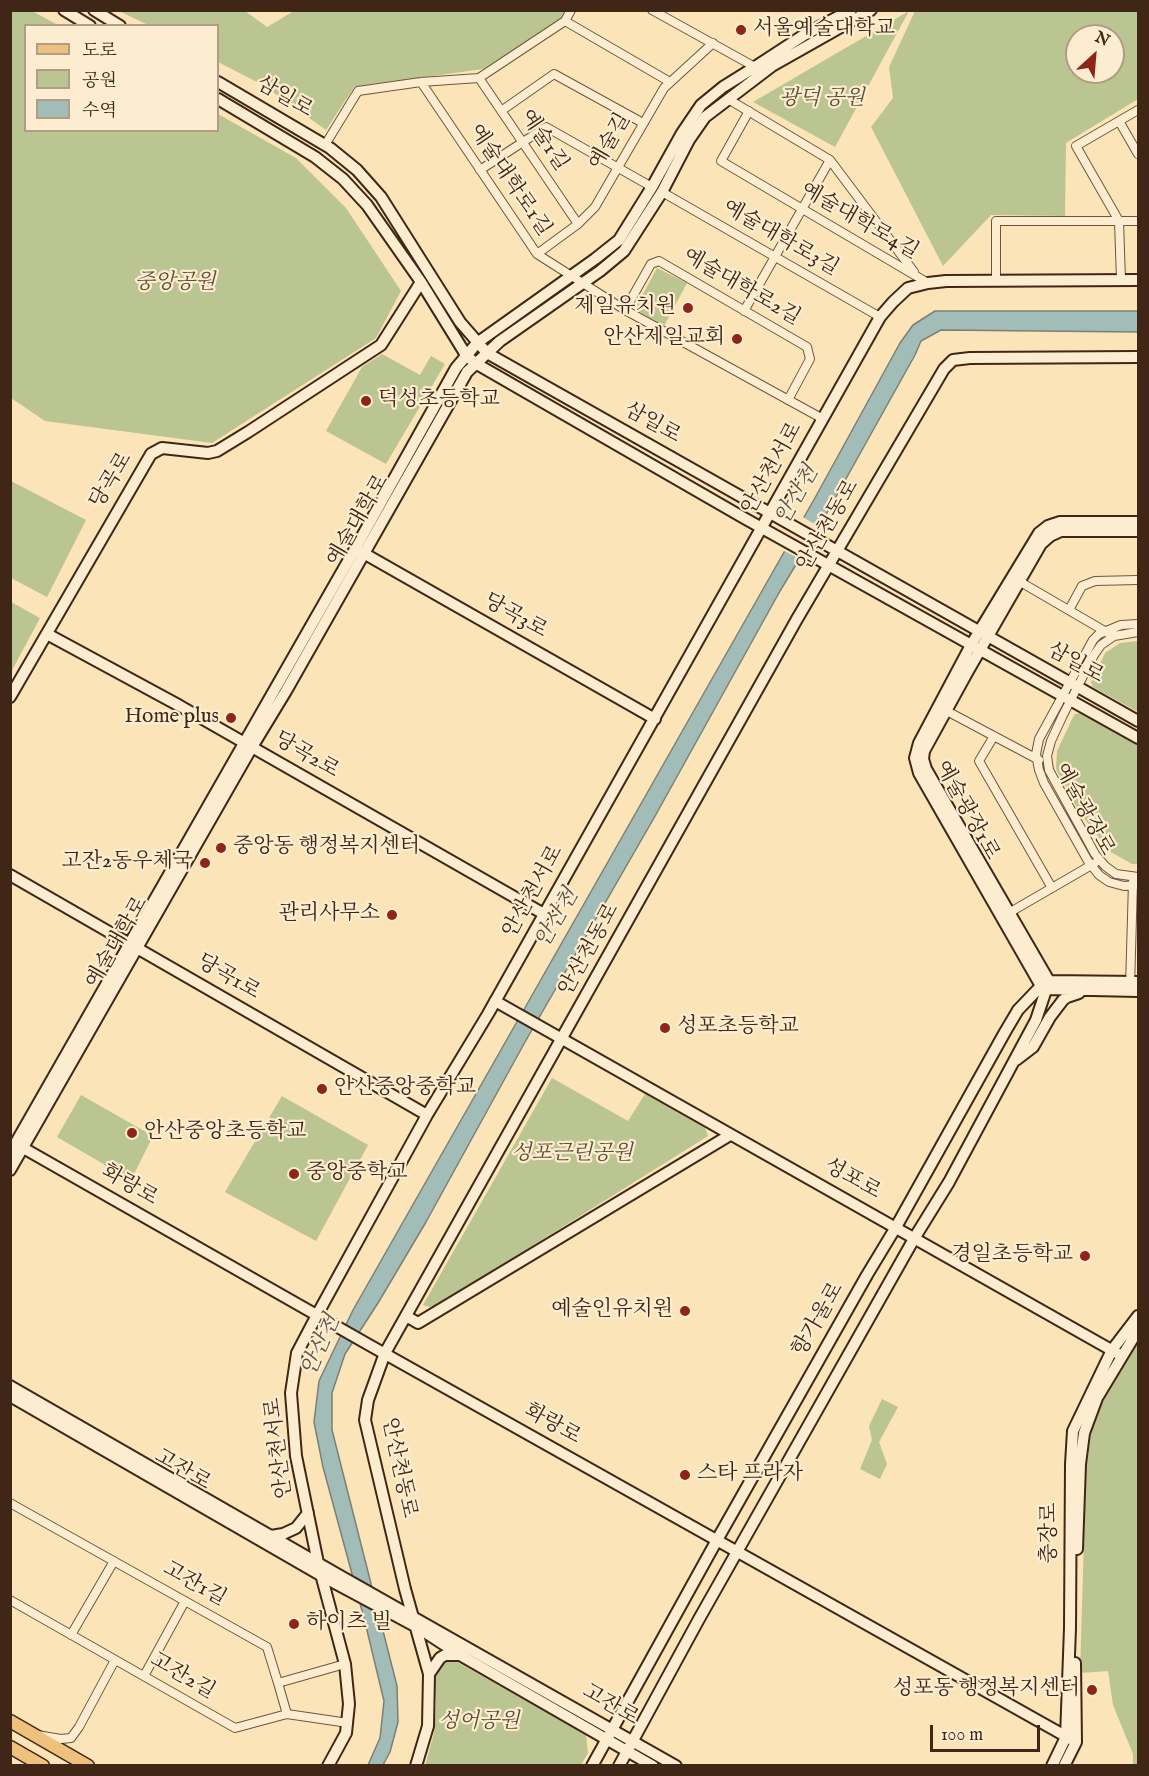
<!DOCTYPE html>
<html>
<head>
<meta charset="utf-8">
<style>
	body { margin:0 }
	#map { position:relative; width:1149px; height:1776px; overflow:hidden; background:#fbe4b7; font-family:"IM FELL English","Noto Serif KR",serif }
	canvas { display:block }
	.frame { position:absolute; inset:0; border:12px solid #402616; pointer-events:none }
	.legend { position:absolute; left:24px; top:24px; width:195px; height:108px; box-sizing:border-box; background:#fcedd0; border:2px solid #b19d86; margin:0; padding:8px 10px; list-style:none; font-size:18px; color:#402616 }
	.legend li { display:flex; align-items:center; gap:12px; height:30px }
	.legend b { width:30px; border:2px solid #b19d86 }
	.north { position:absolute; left:1065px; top:24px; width:60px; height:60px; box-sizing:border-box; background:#fcedd0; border:2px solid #b19d86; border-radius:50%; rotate:26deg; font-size:16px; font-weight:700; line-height:24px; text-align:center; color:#402616 }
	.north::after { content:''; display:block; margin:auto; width:21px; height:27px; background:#8f2418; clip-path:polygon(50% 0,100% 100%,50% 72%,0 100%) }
	.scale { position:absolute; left:930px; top:1725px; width:110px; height:27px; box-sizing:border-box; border:3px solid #402616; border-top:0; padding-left:8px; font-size:18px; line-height:21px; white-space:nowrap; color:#402616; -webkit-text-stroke:4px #fcedd0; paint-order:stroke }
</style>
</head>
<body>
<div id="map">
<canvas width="1149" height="1776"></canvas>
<div class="frame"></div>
<ul class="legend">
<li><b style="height:8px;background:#eec27c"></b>도로</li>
<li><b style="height:16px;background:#bbc591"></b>공원</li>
<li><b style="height:16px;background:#a2bcb8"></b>수역</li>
</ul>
<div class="north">N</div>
<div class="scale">100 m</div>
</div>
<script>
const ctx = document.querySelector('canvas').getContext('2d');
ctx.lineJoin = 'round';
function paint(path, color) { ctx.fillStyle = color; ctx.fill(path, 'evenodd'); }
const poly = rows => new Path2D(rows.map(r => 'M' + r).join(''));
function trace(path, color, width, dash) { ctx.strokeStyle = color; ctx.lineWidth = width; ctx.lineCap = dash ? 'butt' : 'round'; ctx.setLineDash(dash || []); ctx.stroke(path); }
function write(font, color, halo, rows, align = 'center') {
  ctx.font = font + ' "IM FELL English","Noto Serif KR",serif'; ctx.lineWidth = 4.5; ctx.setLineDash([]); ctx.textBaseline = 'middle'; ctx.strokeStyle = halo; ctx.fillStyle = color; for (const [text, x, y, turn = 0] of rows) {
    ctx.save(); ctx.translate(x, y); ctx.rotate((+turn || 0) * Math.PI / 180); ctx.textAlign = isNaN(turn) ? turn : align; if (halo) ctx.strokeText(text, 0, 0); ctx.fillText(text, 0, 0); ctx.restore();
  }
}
paint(poly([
	[10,11,32,11,58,25,26,26,26,130,218,130,218,114,296,158,346,208,401,291,376,338,212,443,45,421,11,398],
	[119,11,245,11,267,27,294,11,565,11,560,21,483,69,354,87,326,130,263,85,218,62,218,26,148,25],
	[909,11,835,147,753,102],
	[915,11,1138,11,1138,99,1066,143,1065,216,991,215,943,266,871,127,893,98,889,67],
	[1077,36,1113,36,1113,72,1077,72],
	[657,268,687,283,664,326,635,309],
	[382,354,420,375,431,356,445,364,386,464,326,431,362,367],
	[11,481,86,520,47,597,11,578],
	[11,602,40,618,11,672],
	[1138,641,1138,712,1093,687,1091,682,1105,653,1120,643],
	[1079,713,1138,744,1138,864,1132,864,1109,851,1078,810,1056,769,1057,751,1074,715],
	[552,1078,628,1121,645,1094,705,1128,708,1136,433,1308,423,1305],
	[81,1095,153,1136,131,1180,57,1137],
	[282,1096,368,1145,316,1241,225,1192],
	[1138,1340,1138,1765,1133,1765,1133,1754,1113,1705,1108,1671,1080,1673,1086,1471,1091,1433,1102,1398],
	[882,1399,898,1407,879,1442,887,1464,880,1479,860,1469,872,1440,869,1426],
	[452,1659,586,1735,588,1753,581,1765,425,1766,434,1733,436,1703,433,1673,440,1664]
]), '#bbc591');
const water = poly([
	[935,311,1138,311,1138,332,941,330,921,341,915,355,823,520,780,591,654,818,525,1042,426,1222,378,1303,345,1354,332,1393,332,1430,397,1686,398,1722,390,1752,383,1765,368,1765,380,1738,384,1701,364,1618,323,1467,314,1422,319,1381,353,1310,816,496,900,343,913,325,935,311]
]);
paint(water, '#a2bcb8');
trace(water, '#7b8077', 1.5);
paint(poly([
	[801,516,821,528,802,560,782,550]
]), '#fbe4b7');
const street = poly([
	[652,10,755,67],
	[565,21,670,82],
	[479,78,578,224],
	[421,82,537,254,625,310,823,419],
	[728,99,830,160,914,272],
	[501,111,554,74,643,123],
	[749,111,721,161,928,283],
	[1119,121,1138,154],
	[325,145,358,91,421,82,479,78,565,21,571,10],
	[480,170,546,127,652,187],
	[662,192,880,317],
	[537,254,578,224,595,207,664,88,713,43],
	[1121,280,1119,221,1076,146,1138,110],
	[996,281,996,221,1138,221],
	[625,310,651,264,659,261,807,347,810,359,788,400],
	[744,311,830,160],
	[1017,580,1108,633],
	[1069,610,1082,586,1095,581,1138,580],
	[1138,624,1121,625,1099,634,1093,640,1039,739,1036,754,1039,770,1044,783,1088,861,1099,875,1109,882,1124,886,1138,885],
	[1138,632,1114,636,1101,645,1094,655,1063,715,1051,741,1047,756,1049,770,1095,854,1105,866,1116,874,1138,877],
	[943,709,1039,760],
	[994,736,979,761,1052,888],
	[1007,914,1095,863],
	[1130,987,1133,882],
	[10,1503,267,1647,278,1683,345,1664],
	[10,1600,235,1728,287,1714,348,1723],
	[71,1635,114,1561],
	[144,1676,185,1601],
	[278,1683,287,1714],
	[37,1735,61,1739,71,1738,79,1727,115,1660]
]);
const secondary = poly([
	[64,10,90,26],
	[94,10,120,26],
	[218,82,330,148,357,170,381,197,460,322,487,353,1138,721],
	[218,99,315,157,343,179,367,205,421,282,466,355,475,363,744,518,1138,738],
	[1138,522,1060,522,1048,526,1039,533,971,645,919,743,915,758,919,773,1041,986,1047,989,1138,991],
	[1138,531,1061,531,1050,536,1041,544,968,671,924,751,923,759,926,769,1049,981,1138,982],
	[358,550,655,719],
	[47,634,180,706,544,914],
	[10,697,151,454,162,448,208,453,217,451,248,432,381,345,421,282],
	[10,875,427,1115],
	[495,1001,1122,1356],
	[1016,1060,1033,1047,1050,1017,1063,1000,1067,997,1079,993],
	[18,1145,371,1346,1076,1742],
	[10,1153,355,549,456,368,477,343,595,259,619,240,652,187,682,133,701,105,723,87,755,67,804,35,851,10],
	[10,1170,252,747,286,691,467,372,500,341,600,271,624,251,662,192,689,140,705,117,772,66,871,10],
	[406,1316,418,1323,730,1135],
	[10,1386,337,1574,676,1766],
	[10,1396,322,1576,417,1627,460,1655,653,1766],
	[271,1536,283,1534,296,1528,308,1513],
	[1077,1549,1080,1464,1084,1433,1097,1398,1138,1330],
	[429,1674,440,1658,445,1655,458,1655],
	[328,1766,346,1733,349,1704,345,1664,318,1563,296,1456,291,1393,297,1353,317,1315,427,1115,488,1014,880,317,893,302,908,288,928,283,946,281,1138,280],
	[416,1766,428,1726,429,1674,405,1589,365,1420,368,1400,385,1353,797,619,944,369,953,360,970,358,1138,357],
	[592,1766,717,1540,867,1275,896,1227,1005,1032,1018,1010,1041,986,1049,981],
	[619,1766,699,1619,915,1237,949,1182,1036,1020,1049,981],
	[1052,1766,1066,1737,1070,1628,1071,1464,1073,1431,1112,1350,1138,1316],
	[1064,1766,1076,1742,1075,1663]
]);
const primary = poly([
	[10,1721,88,1766],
	[10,1747,43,1766]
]);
trace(street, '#6f563e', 10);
trace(secondary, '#402616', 14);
trace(primary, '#402616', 15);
trace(street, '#fcedd0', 8);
trace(secondary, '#fcedd0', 10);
trace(primary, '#eec27c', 12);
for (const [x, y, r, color] of [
	[741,30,6,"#8f2418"],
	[688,308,6,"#8f2418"],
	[737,339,6,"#8f2418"],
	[366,401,6,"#8f2418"],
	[231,718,6,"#8f2418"],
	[221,848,6,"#8f2418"],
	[205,863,6,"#8f2418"],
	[392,915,6,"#8f2418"],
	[665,1028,6,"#8f2418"],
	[322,1089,6,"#8f2418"],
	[132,1133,6,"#8f2418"],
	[294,1174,6,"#8f2418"],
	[1085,1256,6,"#8f2418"],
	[685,1311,6,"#8f2418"],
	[685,1475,6,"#8f2418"],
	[294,1624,6,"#8f2418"],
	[1092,1690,6,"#8f2418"]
]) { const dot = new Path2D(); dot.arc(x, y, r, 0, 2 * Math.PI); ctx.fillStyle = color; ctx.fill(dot); trace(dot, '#fcedd0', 2); }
write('21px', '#402616', '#fcedd0', [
	["서울예술대학교",753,30],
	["제일유치원",676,308,"right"],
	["안산제일교회",725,339,"right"],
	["덕성초등학교",378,401],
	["Home plus",219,718,"right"],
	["중앙동 행정복지센터",233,848],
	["고잔2동우체국",193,863,"right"],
	["관리사무소",380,915,"right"],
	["성포초등학교",677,1028],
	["안산중앙중학교",334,1089],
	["안산중앙초등학교",144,1133],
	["중앙중학교",306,1174],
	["경일초등학교",1073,1256,"right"],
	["예술인유치원",673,1311,"right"],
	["스타 프라자",697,1475],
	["하이츠 빌",306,1624],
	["성포동 행정복지센터",1080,1690,"right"]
], 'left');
write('21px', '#402616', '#fcedd0', [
	["삼일로",284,98,30],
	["예술1길",543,141,56],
	["예술길",611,142,-60],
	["예술대학로1길",509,181,56],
	["예술대학로4길",859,222,30],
	["예술대학로3길",780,239,30],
	["예술대학로2길",741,288,30],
	["삼일로",652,424,29],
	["안산천서로",773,469,-61],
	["당곡로",112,481,-59],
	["예술대학로",359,521,-60],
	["안산천동로",829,526,-60],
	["당곡3로",515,617,29],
	["삼일로",1075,664,29],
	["당곡2로",306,756,30],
	["예술광장로",1083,810,61],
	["예술광장1로",966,811,61],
	["안산천서로",534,892,-61],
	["예술대학로",118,943,-60],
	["안산천동로",590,950,-61],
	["당곡1로",228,978,30],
	["성포로",852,1180,29],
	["화랑로",129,1186,30],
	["항가울로",819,1320,-60],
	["화랑로",552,1425,29],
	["안산천서로",280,1448,-97],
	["안산천동로",398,1468,78],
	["고잔로",182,1471,30],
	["충장로",1051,1533,-90],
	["고잔1길",194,1585,29],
	["고잔2길",182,1677,30],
	["고잔로",610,1706,30]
]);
write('italic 21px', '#5f4e35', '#fcedd0', [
	["광덕 공원",822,100],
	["중앙공원",175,284],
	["성포근린공원",572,1155],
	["성어공원",479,1723]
]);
write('italic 22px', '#5d5347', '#fcedd0', [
	["안산천",798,496,-60],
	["안산천",558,919,-60],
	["안산천",322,1346,-66]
]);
</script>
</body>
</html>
